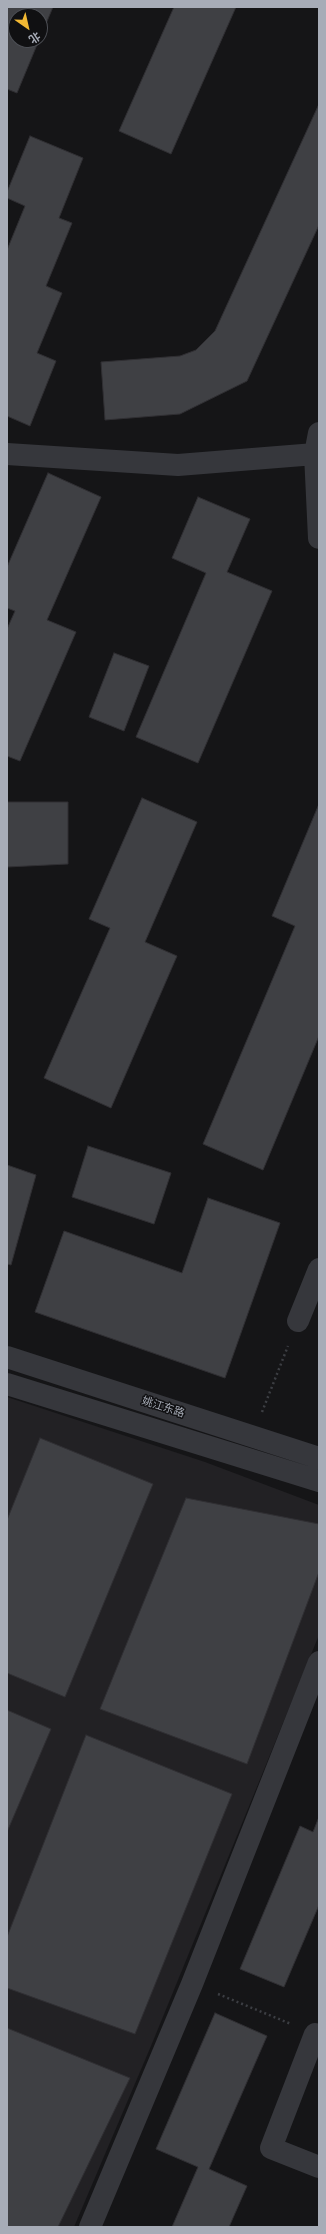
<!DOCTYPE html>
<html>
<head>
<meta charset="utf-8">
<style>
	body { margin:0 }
	#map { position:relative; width:326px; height:2234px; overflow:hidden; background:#151517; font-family:"Source Sans 3","Noto Sans SC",sans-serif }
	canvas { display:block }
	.frame { position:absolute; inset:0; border:8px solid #a7acb7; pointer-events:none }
	.north { position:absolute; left:8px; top:8px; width:40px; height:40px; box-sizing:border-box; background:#101012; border:1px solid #4c4e54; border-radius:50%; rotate:146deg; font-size:11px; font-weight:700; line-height:16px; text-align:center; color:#a7acb7 }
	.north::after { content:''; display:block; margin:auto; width:14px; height:18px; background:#f2b833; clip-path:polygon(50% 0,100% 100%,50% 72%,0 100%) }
</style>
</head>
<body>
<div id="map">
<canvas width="326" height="2234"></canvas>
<div class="frame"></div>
<div class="north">北</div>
</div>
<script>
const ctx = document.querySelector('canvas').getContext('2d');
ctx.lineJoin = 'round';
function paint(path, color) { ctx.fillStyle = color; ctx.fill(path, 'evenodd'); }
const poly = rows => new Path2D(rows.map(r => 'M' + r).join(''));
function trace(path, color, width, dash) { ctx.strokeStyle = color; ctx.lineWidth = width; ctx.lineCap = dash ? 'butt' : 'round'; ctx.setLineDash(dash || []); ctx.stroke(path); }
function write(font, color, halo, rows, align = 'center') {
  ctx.font = font + ' "Source Sans 3","Noto Sans SC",sans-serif'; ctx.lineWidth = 3; ctx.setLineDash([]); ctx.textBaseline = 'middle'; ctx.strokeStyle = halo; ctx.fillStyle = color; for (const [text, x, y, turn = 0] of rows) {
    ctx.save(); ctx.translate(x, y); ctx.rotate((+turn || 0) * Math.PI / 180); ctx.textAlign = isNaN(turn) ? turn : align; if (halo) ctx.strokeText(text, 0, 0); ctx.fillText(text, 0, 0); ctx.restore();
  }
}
paint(poly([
	[7,1397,205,1462,319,1505,319,1635,151,2046,74,2227,7,2227]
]), '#222124');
const building = poly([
	[7,7,53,7,40,38,40,16,16,16,16,40,39,40,17,93,7,89,7,7],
	[174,7,236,7,171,154,119,131,174,7],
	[319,104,319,225,247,381,180,414,105,420,101,362,180,356,196,350,215,331,319,104],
	[30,136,83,158,59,218,72,223,46,286,62,293,37,353,56,361,30,426,7,416,7,250,25,206,7,198,7,192,30,136],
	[48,473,101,497,47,620,76,632,20,761,7,756,7,629,15,611,7,608,7,567,48,473],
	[198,497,250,519,227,572,272,591,198,763,136,737,206,573,172,558,198,497],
	[114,653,149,666,124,731,89,717,114,653],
	[142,798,197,822,145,942,177,956,111,1108,44,1078,110,928,89,919,142,798],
	[7,802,68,802,68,864,7,867,7,802],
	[319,804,319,1036,263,1170,203,1144,295,926,272,916,319,804],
	[88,1146,171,1173,154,1224,72,1197,88,1146],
	[7,1165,36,1175,11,1265,7,1264,7,1165],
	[208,1198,280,1223,225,1378,35,1312,64,1231,182,1273,208,1198],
	[40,1438,153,1484,65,1697,7,1673,7,1520,40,1438],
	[186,1498,319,1524,319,1572,247,1764,100,1709,186,1498],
	[7,1710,51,1729,7,1832,7,1710],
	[86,1735,232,1794,135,2034,7,1988,7,1937,86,1735],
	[319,1817,319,1905,284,1987,240,1969,300,1826,313,1832,319,1817],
	[215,2013,267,2036,209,2169,247,2186,229,2227,172,2227,198,2167,156,2149,215,2013],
	[7,2028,130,2078,58,2227,7,2227,7,2028]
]);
paint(building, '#3f4044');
trace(building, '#302f33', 1);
trace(poly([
	[262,1412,288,1346],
	[218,1994,291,2024]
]), '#3c3e43', 2.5, [2, 3]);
trace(poly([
	[319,433,315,454,319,538],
	[7,454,178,465,315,454],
	[298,1321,319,1269],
	[7,1357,319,1458],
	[7,1384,319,1481],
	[315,2034,271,2148,319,2167],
	[90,2227,192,1984,319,1662]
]), '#36373c', 22);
write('11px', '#a7acb7', '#101012', [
	["姚江东路",163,1408,18]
]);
</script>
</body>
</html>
